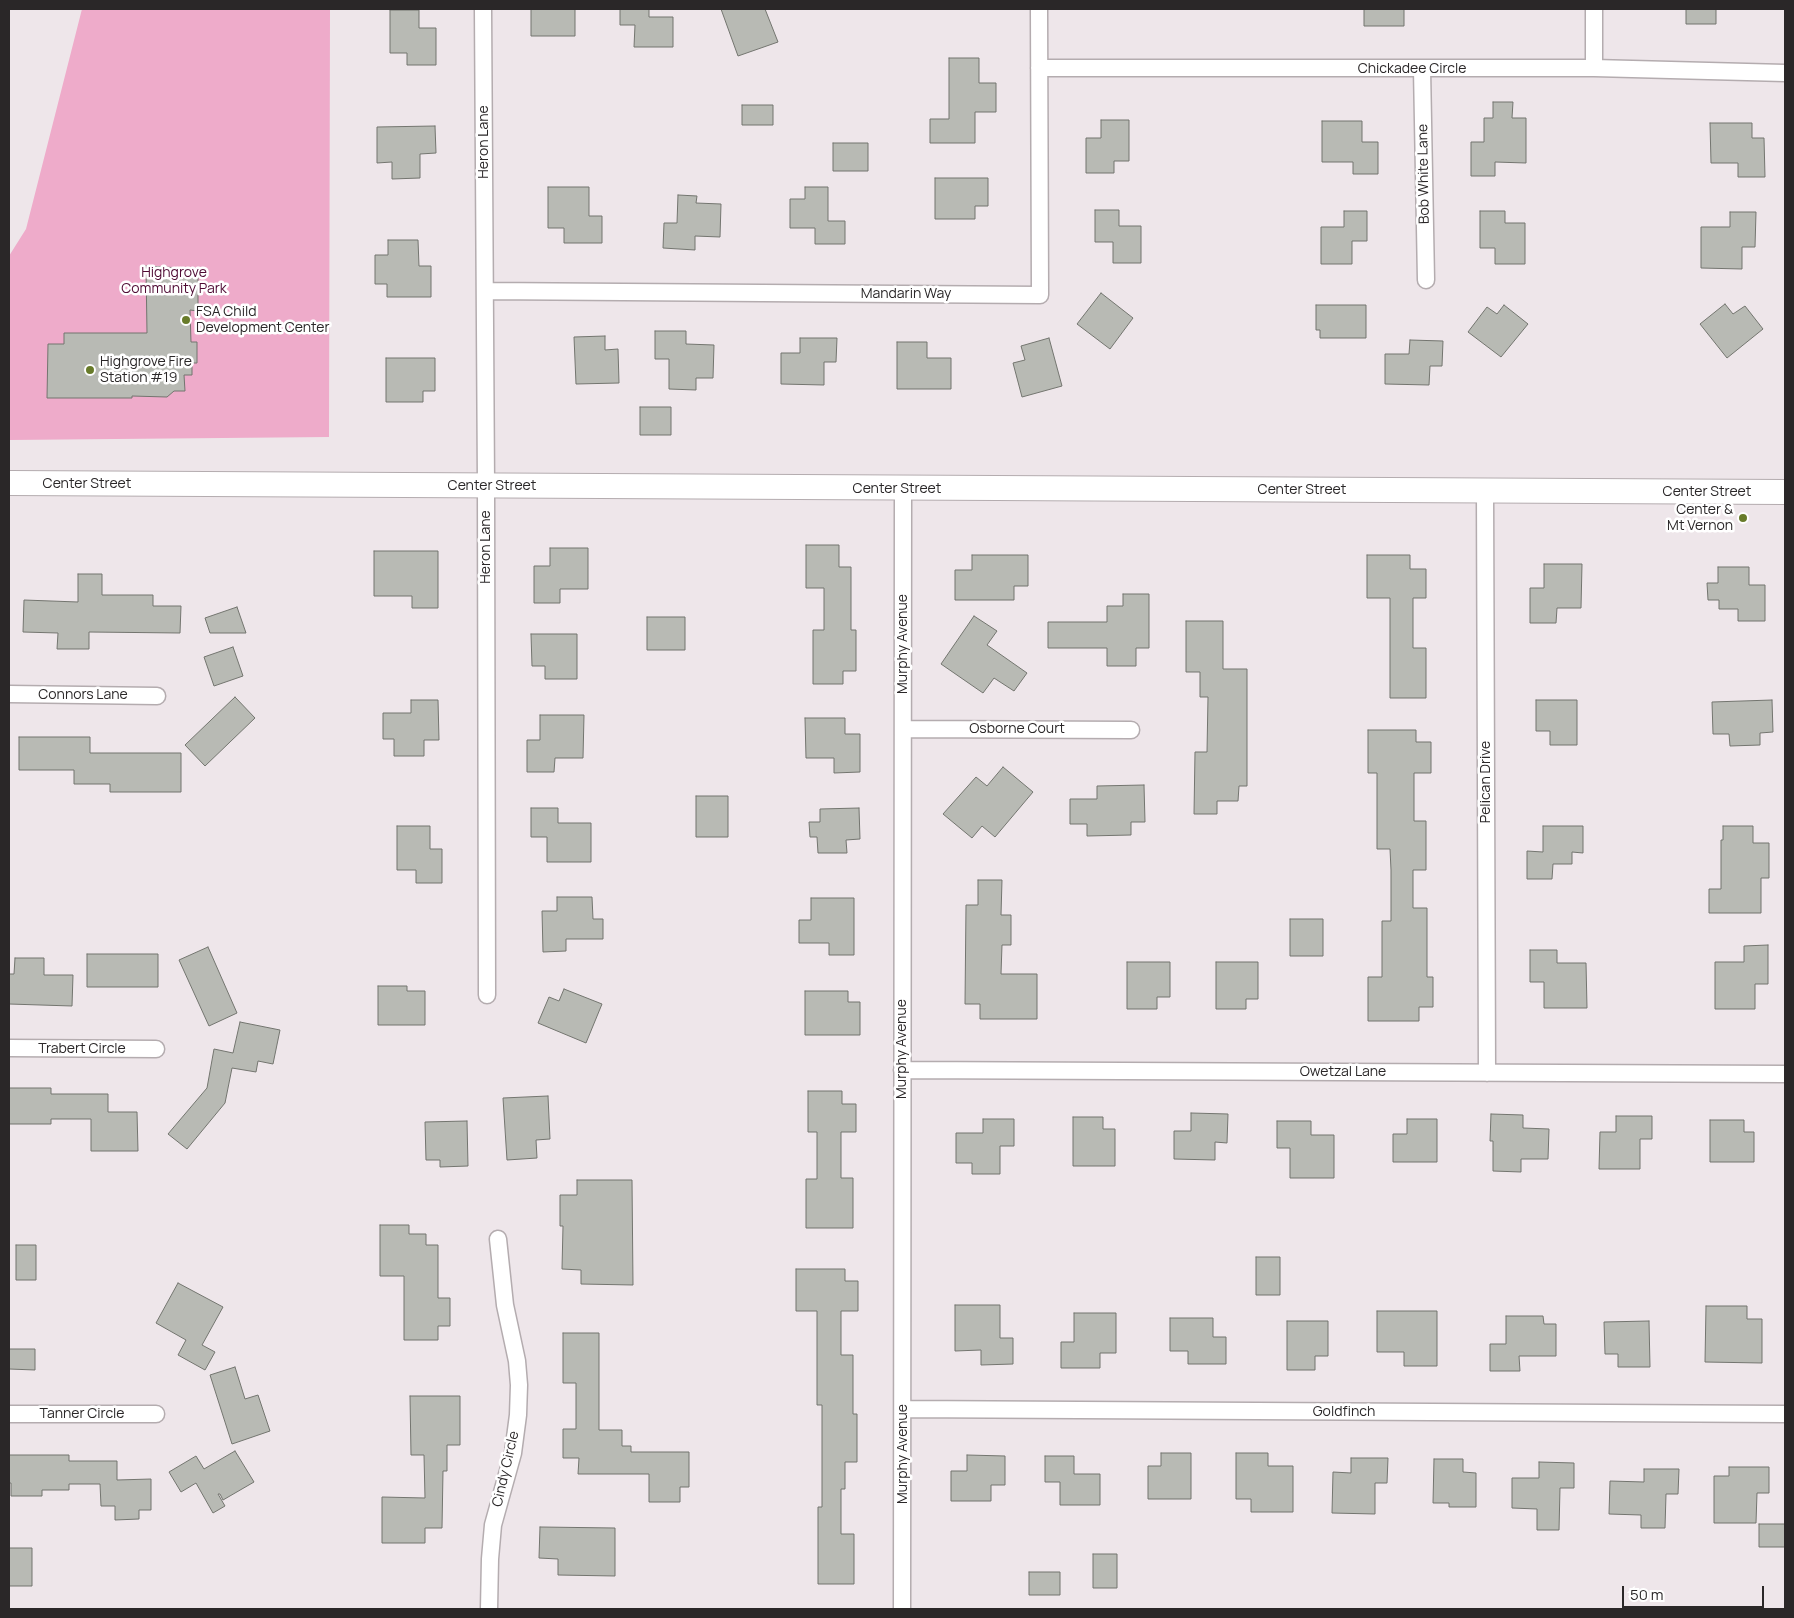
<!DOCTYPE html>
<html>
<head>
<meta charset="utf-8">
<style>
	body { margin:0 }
	#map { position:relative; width:1794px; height:1618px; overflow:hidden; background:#eee6ea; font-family:Manrope,sans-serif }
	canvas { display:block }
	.frame { position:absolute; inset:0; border:10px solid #2a2728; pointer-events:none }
	.scale { position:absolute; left:1622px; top:1586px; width:142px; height:22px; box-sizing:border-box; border:2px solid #2a2728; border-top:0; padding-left:6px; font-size:15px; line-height:18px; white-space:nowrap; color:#2a2728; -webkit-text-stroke:4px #fff; paint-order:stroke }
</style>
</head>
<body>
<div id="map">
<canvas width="1794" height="1618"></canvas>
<div class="frame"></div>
<div class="scale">50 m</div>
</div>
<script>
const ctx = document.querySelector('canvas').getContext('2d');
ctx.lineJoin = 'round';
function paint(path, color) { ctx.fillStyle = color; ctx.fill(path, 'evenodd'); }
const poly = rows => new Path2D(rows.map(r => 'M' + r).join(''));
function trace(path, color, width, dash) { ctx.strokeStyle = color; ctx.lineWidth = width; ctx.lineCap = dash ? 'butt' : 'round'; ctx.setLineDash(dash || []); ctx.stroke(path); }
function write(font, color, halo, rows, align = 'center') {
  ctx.font = font + ' Manrope,sans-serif'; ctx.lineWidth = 5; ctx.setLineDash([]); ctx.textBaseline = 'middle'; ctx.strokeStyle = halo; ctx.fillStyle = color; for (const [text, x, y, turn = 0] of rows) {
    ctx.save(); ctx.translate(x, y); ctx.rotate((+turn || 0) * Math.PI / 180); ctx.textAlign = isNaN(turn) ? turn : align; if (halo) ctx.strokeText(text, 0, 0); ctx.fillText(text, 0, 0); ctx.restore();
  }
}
paint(poly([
	[82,9,330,9,329,437,9,440,9,256,26,229]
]), '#eeabca');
const building = poly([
	[531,9,575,9,575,36,531,36,531,9],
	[620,9,649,9,649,17,673,17,673,47,634,47,635,25,620,25,620,9],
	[721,9,765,9,778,42,738,56,721,9],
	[1364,9,1404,9,1404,26,1364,26,1364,9],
	[1686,9,1716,9,1716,24,1686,24,1686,9],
	[390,10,419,10,419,28,436,28,436,65,407,65,407,53,390,53,390,10],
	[949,58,979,58,979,83,996,83,996,112,975,112,975,143,930,143,930,119,949,119,949,58],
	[1493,102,1513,102,1512,118,1526,118,1526,163,1495,162,1495,176,1471,176,1471,142,1484,142,1484,118,1493,118,1493,102],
	[742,105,773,105,773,125,742,125,742,105],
	[1101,120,1129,120,1129,161,1114,161,1114,173,1086,173,1086,138,1101,138,1101,120],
	[1322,121,1362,121,1362,142,1378,142,1378,174,1353,174,1353,162,1322,162,1322,121],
	[1710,123,1752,123,1752,138,1764,138,1765,177,1738,177,1738,163,1711,163,1710,123],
	[435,126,436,153,420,154,420,178,392,179,392,162,377,163,377,127,435,126],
	[833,143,868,143,868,171,833,171,833,143],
	[935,178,988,178,988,206,975,206,975,219,935,219,935,178],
	[548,187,589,187,589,216,602,216,602,243,564,243,564,228,548,228,548,187],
	[805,187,828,187,828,221,845,221,845,244,815,244,815,228,790,228,790,199,805,199,805,187],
	[678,195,697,196,696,203,721,204,720,237,695,236,695,250,663,248,664,223,677,223,678,195],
	[1095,210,1119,210,1119,226,1141,226,1141,263,1113,263,1113,242,1095,242,1095,210],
	[1344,211,1367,211,1367,241,1352,241,1352,264,1321,264,1321,227,1344,227,1344,211],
	[1480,211,1505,211,1505,223,1525,223,1525,264,1495,264,1495,248,1480,248,1480,211],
	[1730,212,1756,212,1755,247,1742,247,1742,269,1701,268,1701,227,1730,227,1730,212],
	[388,240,418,240,419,266,431,266,431,297,387,297,387,284,375,284,375,255,388,255,388,240],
	[146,266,198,269,198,311,190,310,191,342,197,342,197,363,192,363,192,375,184,375,185,391,174,391,167,397,132,396,132,398,47,398,48,344,64,344,64,333,147,333,146,266],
	[1101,293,1133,318,1110,349,1077,324,1101,293],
	[1725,304,1733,314,1745,306,1763,329,1727,358,1700,324,1725,304],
	[1316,305,1366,305,1366,338,1320,338,1320,330,1316,330,1316,305],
	[1504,305,1528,324,1501,357,1468,332,1487,307,1497,314,1504,305],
	[655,331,686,331,686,344,714,345,713,378,696,378,696,390,669,389,669,359,655,359,655,331],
	[605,336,605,350,618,349,619,383,576,384,574,337,605,336],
	[800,338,837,338,836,362,824,362,824,385,781,384,781,353,800,353,800,338],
	[1049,338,1062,386,1022,397,1013,363,1025,360,1021,346,1049,338],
	[1410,340,1443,341,1442,366,1430,366,1429,385,1385,384,1385,354,1409,354,1410,340],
	[897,342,927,342,927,358,951,358,951,389,897,389,897,342],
	[386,358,435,358,435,391,423,391,423,402,386,402,386,358],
	[640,407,671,407,671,435,640,435,640,407],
	[806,545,839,545,839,567,851,567,851,630,856,630,856,671,843,671,843,684,813,684,813,630,824,630,824,588,806,588,806,545],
	[550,548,588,548,588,589,560,589,560,603,534,603,534,566,550,566,550,548],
	[374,551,438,551,438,608,412,608,412,596,374,596,374,551],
	[972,555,1028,555,1028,586,1014,586,1014,600,955,600,955,570,972,570,972,555],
	[1367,555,1410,555,1410,569,1426,569,1426,598,1413,598,1413,648,1426,648,1426,698,1390,698,1390,598,1367,598,1367,555],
	[1544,564,1582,564,1581,608,1557,608,1556,623,1530,623,1530,588,1544,588,1544,564],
	[1718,567,1749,567,1749,585,1765,585,1765,621,1738,621,1738,609,1719,609,1719,600,1708,600,1707,583,1718,583,1718,567],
	[78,574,102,574,102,595,153,595,153,606,181,606,180,633,89,632,89,649,57,649,58,633,23,632,24,600,78,602,78,574],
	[1123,594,1149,594,1149,648,1136,648,1136,666,1107,666,1107,648,1048,648,1048,622,1107,622,1107,606,1123,606,1123,594],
	[237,607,246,633,210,633,205,618,237,607],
	[974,616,997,631,987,645,1027,673,1014,691,994,678,983,693,941,664,974,616],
	[647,617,685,617,685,650,647,650,647,617],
	[1186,621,1223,621,1223,669,1247,669,1247,786,1239,786,1238,801,1217,801,1217,814,1194,814,1195,752,1207,752,1208,697,1200,697,1200,672,1186,672,1186,621],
	[531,634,577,634,577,679,545,679,545,666,532,666,531,634],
	[233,647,243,676,214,686,204,657,233,647],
	[235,697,255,718,205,766,185,745,235,697],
	[411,700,438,700,439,740,424,740,424,756,394,756,394,739,383,739,383,713,411,713,411,700],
	[1536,700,1577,700,1577,745,1550,745,1550,731,1536,731,1536,700],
	[1772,700,1773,732,1760,733,1760,745,1730,746,1729,734,1713,734,1712,702,1772,700],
	[540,715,584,715,583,758,555,758,554,772,527,772,527,740,540,740,540,715],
	[805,718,845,718,845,734,860,734,860,772,834,773,834,758,806,758,805,718],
	[1368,730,1416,730,1416,742,1431,742,1431,773,1414,773,1414,821,1426,821,1426,870,1413,870,1413,908,1427,908,1427,977,1433,977,1433,1007,1419,1007,1419,1021,1368,1021,1368,977,1382,977,1382,921,1391,921,1391,870,1390,849,1377,849,1377,773,1368,773,1368,730],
	[19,737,90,737,90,753,181,753,181,792,110,792,110,784,74,784,74,770,19,770,19,737],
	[1003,767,1033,792,995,837,982,826,972,838,943,814,976,777,987,786,1003,767],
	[1144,785,1145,822,1131,822,1131,835,1087,836,1087,824,1070,824,1070,799,1097,799,1097,786,1144,785],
	[696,796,728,796,728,837,696,837,696,796],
	[531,808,558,808,558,823,591,823,591,862,547,862,547,837,531,837,531,808],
	[859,808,860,839,846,840,847,853,818,853,817,837,810,837,809,822,820,822,820,809,859,808],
	[397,826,430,826,430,849,442,849,442,883,416,883,416,870,397,870,397,826],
	[1543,826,1583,826,1583,853,1572,852,1572,864,1553,864,1552,879,1527,879,1527,851,1543,852,1543,826],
	[1723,826,1753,826,1753,843,1769,843,1769,878,1761,878,1761,913,1709,913,1709,889,1721,889,1721,840,1723,840,1723,826],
	[978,880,1002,880,1001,915,1011,915,1011,945,1002,945,1001,974,1037,974,1037,1019,980,1019,980,1004,965,1004,966,905,978,905,978,880],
	[557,897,592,897,593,919,603,919,603,939,566,939,566,951,543,952,542,911,557,911,557,897],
	[811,898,854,898,854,955,829,955,829,943,799,943,799,920,811,920,811,898],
	[1290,919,1323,919,1323,956,1290,956,1290,919],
	[1768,945,1768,984,1755,984,1755,1009,1715,1009,1715,962,1744,962,1744,946,1768,945],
	[208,947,237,1013,209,1026,179,960,208,947],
	[1530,950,1557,950,1557,963,1586,963,1587,1008,1544,1008,1544,982,1530,982,1530,950],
	[87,954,158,954,158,987,87,987,87,954],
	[15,958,44,958,44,975,73,975,72,1006,9,1004,9,974,14,974,15,958],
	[1127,962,1170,962,1170,997,1157,997,1157,1009,1127,1009,1127,962],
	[1216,962,1258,962,1258,999,1246,999,1246,1009,1216,1009,1216,962],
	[378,986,407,986,407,991,425,991,425,1025,378,1025,378,986],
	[564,989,602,1004,586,1043,538,1023,549,997,559,1001,564,989],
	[805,991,848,991,848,1002,860,1002,860,1035,805,1035,805,991],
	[240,1022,280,1030,273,1064,258,1061,256,1072,232,1068,225,1103,187,1149,168,1134,207,1088,214,1049,233,1053,240,1022],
	[9,1088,51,1088,51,1094,108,1094,108,1112,137,1112,138,1151,91,1151,91,1119,51,1119,51,1124,9,1124,9,1088],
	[808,1091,842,1091,842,1104,856,1104,856,1132,841,1132,841,1178,853,1178,853,1228,806,1228,806,1179,817,1179,817,1132,808,1132,808,1091],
	[548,1096,550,1139,536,1140,537,1158,507,1160,503,1098,548,1096],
	[1191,1113,1228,1114,1227,1143,1215,1142,1215,1160,1174,1159,1174,1131,1191,1131,1191,1113],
	[1491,1114,1523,1115,1523,1128,1549,1129,1548,1159,1521,1159,1521,1172,1493,1171,1493,1141,1490,1141,1491,1114],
	[1616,1116,1652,1116,1652,1139,1640,1139,1640,1169,1599,1169,1600,1132,1616,1132,1616,1116],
	[1073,1117,1103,1117,1103,1129,1115,1129,1115,1166,1073,1166,1073,1117],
	[983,1119,1014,1119,1014,1146,1000,1146,1000,1174,972,1174,972,1163,956,1163,956,1133,983,1133,983,1119],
	[1407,1119,1437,1119,1437,1162,1393,1162,1393,1134,1407,1134,1407,1119],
	[1710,1120,1744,1120,1744,1132,1754,1132,1754,1162,1710,1162,1710,1120],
	[467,1121,468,1166,440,1167,440,1160,426,1160,425,1122,467,1121],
	[1277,1121,1311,1121,1311,1135,1334,1135,1334,1178,1290,1178,1290,1148,1277,1148,1277,1121],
	[577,1180,632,1180,633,1285,581,1284,581,1270,562,1269,563,1226,560,1226,560,1195,577,1195,577,1180],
	[380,1225,409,1225,409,1234,426,1234,426,1245,438,1245,438,1298,450,1298,450,1326,438,1326,438,1340,404,1340,404,1276,380,1276,380,1225],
	[16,1245,36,1245,36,1280,16,1280,16,1245],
	[1256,1257,1280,1257,1280,1295,1256,1295,1256,1257],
	[796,1269,845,1269,845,1281,858,1281,858,1311,841,1311,841,1355,853,1355,853,1414,857,1414,857,1462,845,1462,845,1489,841,1489,841,1534,854,1534,854,1584,818,1584,818,1507,822,1507,822,1405,817,1405,817,1311,796,1311,796,1269],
	[178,1283,223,1307,202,1345,215,1352,205,1370,178,1355,186,1340,156,1323,178,1283],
	[955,1305,1000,1305,1000,1338,1013,1338,1013,1364,981,1365,981,1350,955,1351,955,1305],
	[1706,1306,1747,1306,1747,1319,1762,1319,1762,1363,1705,1362,1706,1306],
	[1377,1311,1437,1311,1437,1366,1404,1366,1404,1352,1377,1352,1377,1311],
	[1074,1313,1116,1313,1116,1353,1100,1353,1100,1368,1061,1368,1061,1342,1074,1342,1074,1313],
	[1506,1316,1543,1316,1544,1324,1556,1324,1556,1356,1519,1356,1520,1371,1490,1371,1490,1344,1506,1344,1506,1316],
	[1170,1318,1213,1318,1213,1337,1226,1337,1226,1364,1188,1364,1188,1351,1170,1351,1170,1318],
	[1287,1321,1328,1321,1328,1356,1315,1356,1315,1370,1287,1370,1287,1321],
	[1649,1321,1650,1367,1618,1367,1618,1354,1605,1354,1604,1322,1649,1321],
	[563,1333,599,1333,599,1430,622,1430,622,1446,631,1446,631,1452,689,1452,689,1487,680,1487,680,1502,649,1502,649,1474,578,1474,579,1458,563,1458,563,1429,576,1429,576,1383,563,1383,563,1333],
	[9,1349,35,1349,35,1370,9,1369,9,1349],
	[235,1367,245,1399,258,1395,270,1431,232,1444,210,1375,235,1367],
	[410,1396,460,1396,460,1445,447,1445,447,1471,443,1471,442,1528,425,1528,425,1543,382,1543,382,1497,425,1498,424,1455,411,1455,410,1396],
	[235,1451,254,1482,223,1500,220,1494,218,1494,225,1506,213,1513,196,1483,181,1492,169,1472,196,1456,204,1469,235,1451],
	[1161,1453,1191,1453,1191,1499,1148,1499,1148,1466,1161,1466,1161,1453],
	[1236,1453,1268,1453,1268,1466,1293,1466,1293,1512,1251,1512,1251,1499,1236,1499,1236,1453],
	[9,1455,69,1455,69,1461,117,1461,117,1480,151,1479,151,1510,139,1510,139,1519,115,1520,115,1506,101,1506,100,1484,69,1484,69,1490,42,1490,42,1496,11,1496,11,1483,9,1483,9,1455],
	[967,1455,1005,1456,1005,1485,991,1485,991,1501,951,1501,951,1471,967,1471,967,1455],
	[1045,1456,1074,1456,1074,1474,1100,1474,1100,1505,1060,1505,1060,1482,1045,1482,1045,1456],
	[1351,1458,1388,1458,1387,1483,1375,1483,1375,1514,1332,1513,1333,1472,1351,1473,1351,1458],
	[1434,1459,1463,1459,1463,1472,1476,1473,1476,1507,1449,1507,1449,1503,1433,1503,1434,1459],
	[1539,1462,1574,1463,1574,1488,1560,1488,1559,1530,1537,1530,1537,1509,1512,1508,1512,1478,1539,1478,1539,1462],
	[1729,1467,1769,1467,1769,1493,1757,1493,1756,1523,1714,1523,1714,1476,1729,1476,1729,1467],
	[1644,1469,1679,1469,1678,1494,1666,1494,1665,1528,1641,1528,1641,1515,1609,1514,1610,1481,1644,1482,1644,1469],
	[1759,1524,1785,1524,1785,1547,1759,1547,1759,1524],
	[540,1527,615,1528,615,1576,558,1575,558,1559,539,1558,540,1527],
	[9,1548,32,1548,32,1586,9,1586,9,1548],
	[1093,1554,1117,1554,1117,1588,1093,1588,1093,1554],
	[1029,1572,1060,1572,1060,1595,1029,1595,1029,1572]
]);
paint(building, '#b8bab4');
trace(building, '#73756f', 1);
const street = poly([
	[483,9,486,486,487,995],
	[1039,68,1594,68,1785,73],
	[1594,68,1594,9],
	[1422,69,1426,280],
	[485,291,1040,295,1039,9],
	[1485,491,1487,1073],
	[9,694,157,696],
	[903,729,1131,730],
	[9,1048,156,1049],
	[902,1070,1785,1074],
	[903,1409,1785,1414],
	[9,1414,156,1414],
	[489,1609,490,1559,493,1525,513,1453,518,1415,519,1385,517,1361,505,1305,498,1239],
	[902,1609,903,489]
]);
const secondary = poly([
	[9,483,1785,492]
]);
trace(street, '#b4acaf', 19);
trace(secondary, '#b4acaf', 26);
trace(street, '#fff', 16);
trace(secondary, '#fff', 24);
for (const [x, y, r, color] of [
	[186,320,5,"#687b2a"],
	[90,370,5,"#687b2a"],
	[1743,518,5,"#687b2a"]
]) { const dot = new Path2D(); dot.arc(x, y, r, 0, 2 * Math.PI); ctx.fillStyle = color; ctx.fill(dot); trace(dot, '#fff', 2); }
write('14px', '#2a2728', '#fff', [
	["Chickadee Circle",1412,69],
	["Heron Lane",484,142,-90],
	["Bob White Lane",1424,174,-91],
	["Mandarin Way",906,294],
	["Center Street",87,484],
	["Center Street",492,486],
	["Center Street",897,489],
	["Center Street",1302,490],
	["Center Street",1707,492],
	["Heron Lane",486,547,-90],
	["Murphy Avenue",903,644,-90],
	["Connors Lane",83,695],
	["Osborne Court",1017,729],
	["Pelican Drive",1486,782,-90],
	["Trabert Circle",82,1049],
	["Murphy Avenue",902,1049,-90],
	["Owetzal Lane",1343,1072],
	["Goldfinch",1344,1412],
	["Tanner Circle",82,1414],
	["Murphy Avenue",903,1454,-90],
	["Cindy Circle",506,1469,-77]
]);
write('14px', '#4f0b34', '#fff', [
	["Highgrove",174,273],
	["Community Park",174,289]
]);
write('14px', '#2a2728', '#fff', [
	["FSA Child",196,312],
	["Development Center",196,328],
	["Highgrove Fire",100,362],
	["Station #19",100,378],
	["Center &",1733,510,"right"],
	["Mt Vernon",1733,526,"right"]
], 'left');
</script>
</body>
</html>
